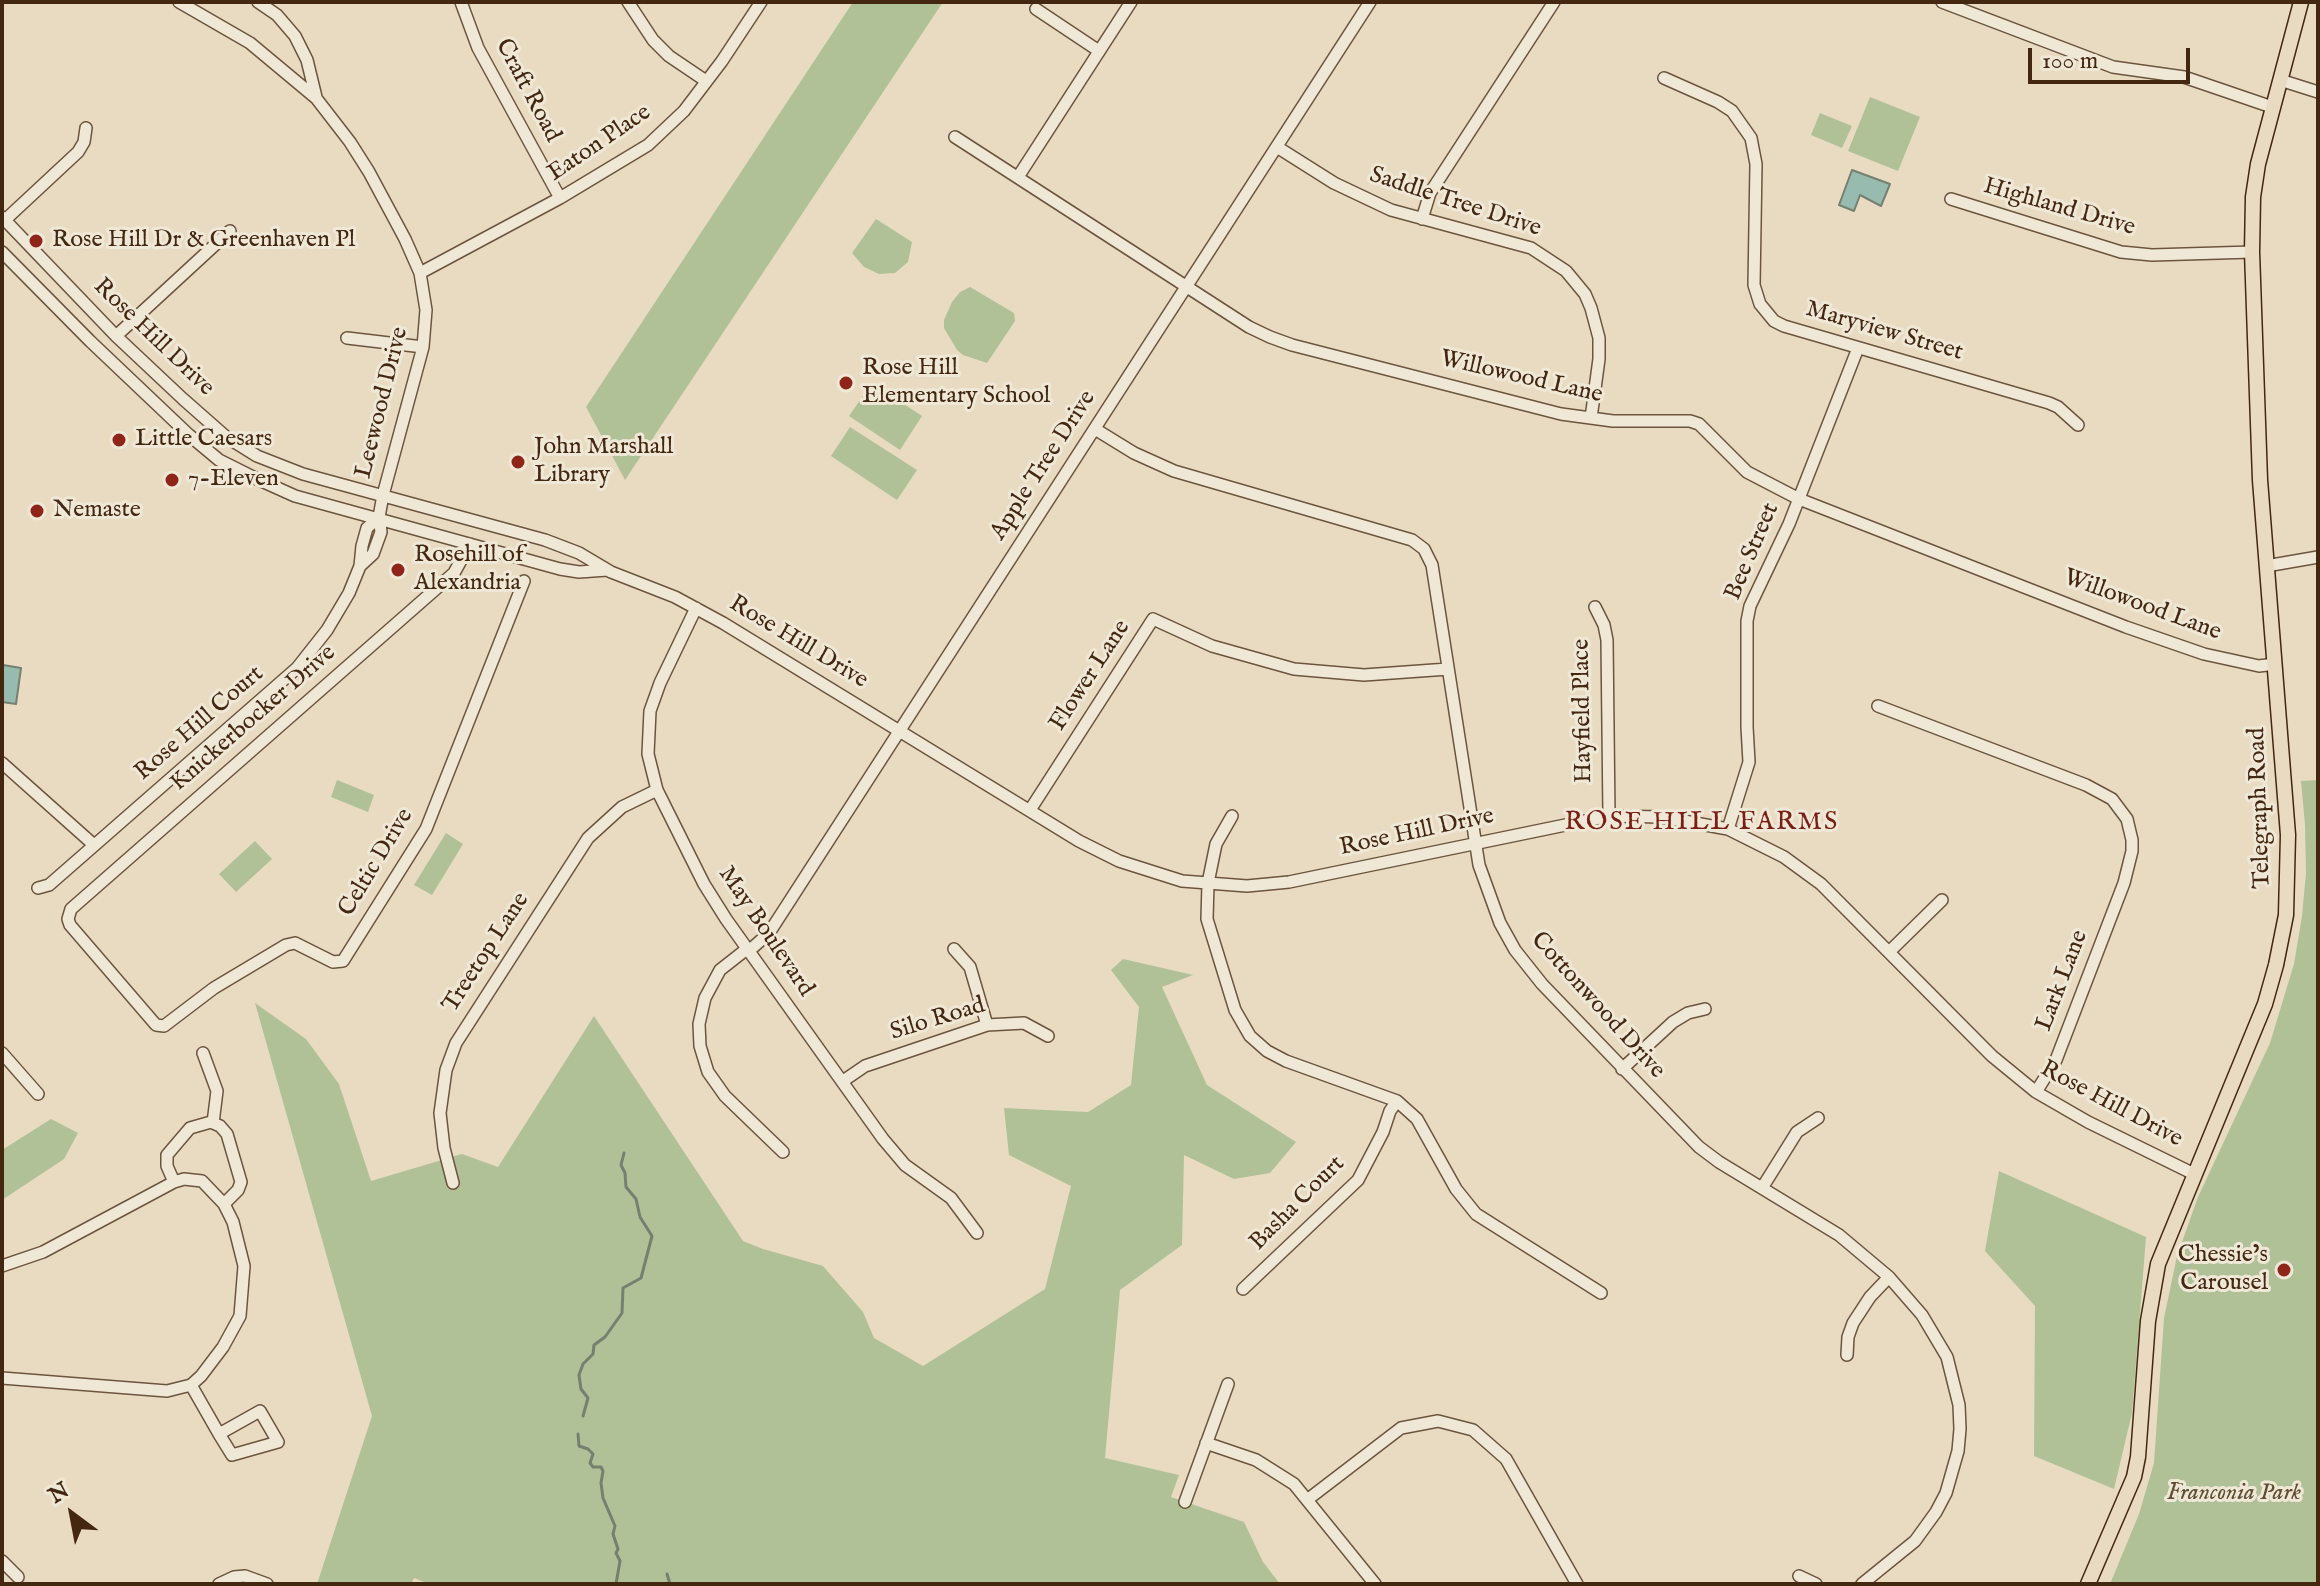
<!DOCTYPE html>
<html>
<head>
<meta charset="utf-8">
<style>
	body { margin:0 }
	#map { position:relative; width:2320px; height:1586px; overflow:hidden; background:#e8dbc2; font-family:"IM FELL English",serif }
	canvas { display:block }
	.frame { position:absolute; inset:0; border:4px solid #442711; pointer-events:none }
	.north { position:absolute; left:32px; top:1474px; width:80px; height:80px; -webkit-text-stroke:6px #f0e8d7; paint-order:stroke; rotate:328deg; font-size:22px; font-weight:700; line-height:32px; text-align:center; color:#442711 }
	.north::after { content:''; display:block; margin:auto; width:28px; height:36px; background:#442711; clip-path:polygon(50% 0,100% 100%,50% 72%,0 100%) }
	.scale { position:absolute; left:2028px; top:48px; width:162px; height:36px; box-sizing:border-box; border:4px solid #442711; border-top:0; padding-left:10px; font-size:24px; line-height:28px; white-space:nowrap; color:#442711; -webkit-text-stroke:6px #f0e8d7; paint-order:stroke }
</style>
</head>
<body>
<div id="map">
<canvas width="2320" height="1586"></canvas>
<div class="frame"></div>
<div class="north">N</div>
<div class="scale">100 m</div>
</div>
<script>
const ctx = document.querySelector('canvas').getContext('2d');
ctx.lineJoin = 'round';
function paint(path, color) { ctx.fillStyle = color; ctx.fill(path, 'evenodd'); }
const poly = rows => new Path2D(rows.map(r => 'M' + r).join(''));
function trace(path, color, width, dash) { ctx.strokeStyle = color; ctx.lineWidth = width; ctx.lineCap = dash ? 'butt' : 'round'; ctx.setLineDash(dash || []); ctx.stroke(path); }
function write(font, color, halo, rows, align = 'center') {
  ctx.font = font + ' "IM FELL English",serif'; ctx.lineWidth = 6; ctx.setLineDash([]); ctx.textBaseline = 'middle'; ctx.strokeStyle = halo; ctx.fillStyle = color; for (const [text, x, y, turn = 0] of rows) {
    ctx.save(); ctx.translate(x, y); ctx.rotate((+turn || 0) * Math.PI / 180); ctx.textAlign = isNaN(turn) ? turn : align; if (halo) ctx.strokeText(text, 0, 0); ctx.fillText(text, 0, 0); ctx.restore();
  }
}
paint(poly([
	[853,2,943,2,625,480,586,407],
	[1870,97,1920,117,1898,171,1848,151],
	[1820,113,1852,126,1842,148,1811,135],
	[876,219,912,242,908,262,895,273,879,274,864,267,852,253],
	[970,287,1014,313,1015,321,987,363,963,355,957,350,944,328,944,320,952,302,960,292],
	[872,383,922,416,900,450,849,416],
	[850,427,917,470,897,500,831,456],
	[337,780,374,795,368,812,331,797],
	[2318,780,2318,1584,2110,1584,2139,1514,2154,1463,2164,1318,2177,1256,2198,1197,2270,1043,2294,964,2302,916,2306,873,2305,825,2301,781],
	[446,833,463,844,432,895,414,885],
	[255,841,272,859,236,892,219,874],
	[1123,959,1193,975,1162,987,1207,1085,1296,1142,1270,1173,1234,1179,1184,1155,1182,1245,1120,1290,1105,1458,1179,1475,1171,1497,1244,1522,1263,1562,1280,1584,429,1584,414,1578,411,1584,317,1584,372,1416,255,1003,306,1039,339,1084,371,1181,462,1154,498,1167,594,1016,743,1241,763,1249,823,1266,863,1312,874,1338,923,1366,1045,1289,1071,1186,1009,1155,1004,1108,1088,1112,1131,1085,1139,1007,1111,970],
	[51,1119,78,1133,64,1159,2,1200,2,1150],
	[1999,1171,2146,1237,2132,1413,2114,1489,2034,1456,2035,1306,1985,1251]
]), '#b0c198');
const water = poly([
	[1852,170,1890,184,1881,206,1860,195,1854,211,1839,205,1852,170],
	[3,665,21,668,16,704,2,702,3,665]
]);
paint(water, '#98bbaf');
trace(water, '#768070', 2);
trace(poly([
	[583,1416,588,1398,581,1389,579,1375,583,1364,593,1354,594,1345,605,1337,622,1313,623,1288,641,1278,652,1236,640,1217,636,1199,626,1187,625,1173,621,1165,624,1153],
	[578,1434,579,1446,588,1449,593,1454,590,1463,593,1467,601,1467,603,1471,601,1483,603,1498,615,1526,613,1534,618,1549,616,1553,620,1561,616,1584],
	[667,1574,670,1584]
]), '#768070', 3);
const minor = poly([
	[179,2,250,43,316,98,350,142,369,172,405,239,420,273,426,310,423,347,383,495,379,517,381,532,373,554,360,566],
	[258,2,277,15,295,36,307,60,316,97],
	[461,2,478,48,560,198],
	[628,2,653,40,669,56,706,81],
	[1942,2,2113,67,2184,77,2272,107],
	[1036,9,1099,51],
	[1664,78,1718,102,1732,111,1751,138,1756,164,1754,285,1760,304,1774,321,1784,326,2049,403,2058,407,2078,425],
	[2280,80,2318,92],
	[955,137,1249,327,1270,337,1292,345,1561,414,1613,421,1690,421,1699,424,1747,472,1799,499,2126,627,2204,654,2259,666,2275,664],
	[1277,147,1334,183,1391,210,1531,248,1566,271,1585,294,1591,308,1599,338,1599,359,1591,418],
	[1018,177,1131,2],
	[1951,199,2121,252,2152,255,2252,252],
	[2,217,116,336,183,399,225,436,257,456,303,474,545,540,579,553,611,572,675,597,723,623,1079,841,1119,861,1182,881,1247,886,1289,882,1609,816,1662,817,1728,829,1784,857,1821,884,1992,1056,2036,1092,2088,1122,2194,1174],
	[1422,219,1430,193,1554,2],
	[5,220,78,152,84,142,86,128],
	[2,252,90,341,189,435,219,460,255,478,295,496,560,569,579,572,607,570],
	[420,273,560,198,648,145,684,111,722,61,761,2],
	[116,336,230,231],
	[347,338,423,347],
	[1095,429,1134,453,1174,471,1412,540,1424,549,1432,565,1479,865,1500,923,1515,950,1542,984,1699,1147,1719,1162,1839,1235,1889,1277,1922,1315,1947,1357,1959,1405,1960,1429,1958,1451,1946,1493,1936,1512,1915,1541,1862,1584],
	[470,544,454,573,71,909,68,919,70,925,156,1025,164,1026,214,988,286,945,295,943,333,962,343,961,426,829,524,581],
	[2266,566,2318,557],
	[1595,607,1604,625,1607,640,1609,816],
	[696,608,660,683,650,711,648,754,657,790,704,884,726,919,883,1139,905,1165,951,1198,977,1233],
	[1878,706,2086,785,2112,799,2127,819,2132,840,2132,851,2124,883,2056,1060,2036,1092],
	[2,763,94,845],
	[1030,810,1153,619,1212,646,1294,669,1364,675,1448,669],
	[1232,816,1216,844,1208,883,1207,919,1235,1010,1250,1036,1267,1051,1286,1061,1397,1101,1417,1119,1456,1189,1476,1214,1601,1293],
	[1728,829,1749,762,1747,727,1747,621,1750,606,1789,524,1858,348],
	[38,888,49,885,297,668,327,630,349,593,360,566,362,546,367,528,379,517],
	[748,948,720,970,705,998,699,1024,700,1046,708,1072,725,1096,783,1152],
	[954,949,970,967,987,1025],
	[750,950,769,933,1370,2],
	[1889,952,1942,900],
	[2,1053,38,1094],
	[203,1053,217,1091,213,1123],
	[1622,1069,1673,1022,1688,1013,1705,1009],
	[843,1081,865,1066,987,1025,1024,1023,1048,1036],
	[453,1183,444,1148,440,1113,446,1070,456,1043,588,838,622,807,657,790],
	[1762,1188,1797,1132,1818,1118],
	[2,1266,43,1252,174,1182],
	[1243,1289,1358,1180,1383,1132,1390,1111,1397,1101],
	[1847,1355,1848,1337,1853,1323,1870,1297,1889,1277],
	[2,1378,167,1391,191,1385,201,1376,223,1347,240,1316,244,1266,233,1222,224,1204,202,1181,184,1179,174,1182,167,1166,167,1155,190,1128,211,1122,220,1126,227,1134,241,1182,238,1190,224,1204],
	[191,1385,219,1434,232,1455,278,1442,260,1411,219,1434],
	[1206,1443,1256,1460,1294,1484,1375,1584],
	[1307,1500,1401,1428,1438,1421,1473,1430,1506,1459,1577,1584],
	[1185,1502,1228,1384],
	[2,1561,18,1577],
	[1799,1576,1816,1584],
	[219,1584,234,1577,245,1576,267,1584]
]);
const major = poly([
	[2088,1584,2134,1477,2138,1457,2148,1321,2158,1264,2265,1004,2276,965,2286,915,2288,835,2260,480,2252,252,2253,197,2258,164,2301,2]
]);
trace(minor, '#6d543d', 14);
trace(major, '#442711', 17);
trace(minor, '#f0e8d7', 11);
trace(major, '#e8dbc2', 14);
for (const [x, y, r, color] of [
	[36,241,8,"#8f2418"],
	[846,383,8,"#8f2418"],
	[119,440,8,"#8f2418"],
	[518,462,8,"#8f2418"],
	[172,480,8,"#8f2418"],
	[37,511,8,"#8f2418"],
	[398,570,8,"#8f2418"],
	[2284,1270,8,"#8f2418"]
]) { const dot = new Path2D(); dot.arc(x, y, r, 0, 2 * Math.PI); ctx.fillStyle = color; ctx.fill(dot); trace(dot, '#f0e8d7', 3); }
write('24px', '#442711', '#f0e8d7', [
	["Craft Road",527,91,62],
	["Eaton Place",600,144,-34],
	["Saddle Tree Drive",1455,203,18],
	["Highland Drive",2059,208,16],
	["Maryview Street",1884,332,16],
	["Rose Hill Drive",153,338,44],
	["Willowood Lane",1521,378,13],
	["Leewood Drive",383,403,-76],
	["Apple Tree Drive",1044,466,-57],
	["Bee Street",1753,552,-67],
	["Willowood Lane",2142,606,20],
	["Rose Hill Drive",798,643,31],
	["Flower Lane",1091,676,-57],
	["Hayfield Place",1584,711,-91],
	["Knickerbocker Drive",254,719,-41],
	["Rose Hill Court",200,724,-41],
	["Telegraph Road",2261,808,-92],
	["Rose Hill Drive",1417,833,-12],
	["Celtic Drive",377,863,-59],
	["May Boulevard",765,932,56],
	["Treetop Lane",487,953,-57],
	["Lark Lane",2063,981,-69],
	["Cottonwood Drive",1597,1006,48],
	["Silo Road",938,1020,-17],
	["Rose Hill Drive",2111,1105,28],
	["Basha Court",1298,1204,-45]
]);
write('24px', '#442711', '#f0e8d7', [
	["Rose Hill Dr & Greenhaven Pl",52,241],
	["Rose Hill",862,369],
	["Elementary School",862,397],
	["Little Caesars",135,440],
	["John Marshall",534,448],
	["Library",534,476],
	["7-Eleven",188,480],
	["Nemaste",53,511],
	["Rosehill of",414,556],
	["Alexandria",414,584],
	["Chessie’s",2268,1256,"right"],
	["Carousel",2268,1284,"right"]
], 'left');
write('italic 24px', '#5f4e33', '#f0e8d7', [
	["Franconia Park",2234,1494]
]);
ctx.letterSpacing = '2px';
write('26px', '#7a1f14', '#f0e8d7', [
	["ROSE HILL FARMS",1702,824]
]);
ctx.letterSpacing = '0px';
</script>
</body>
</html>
